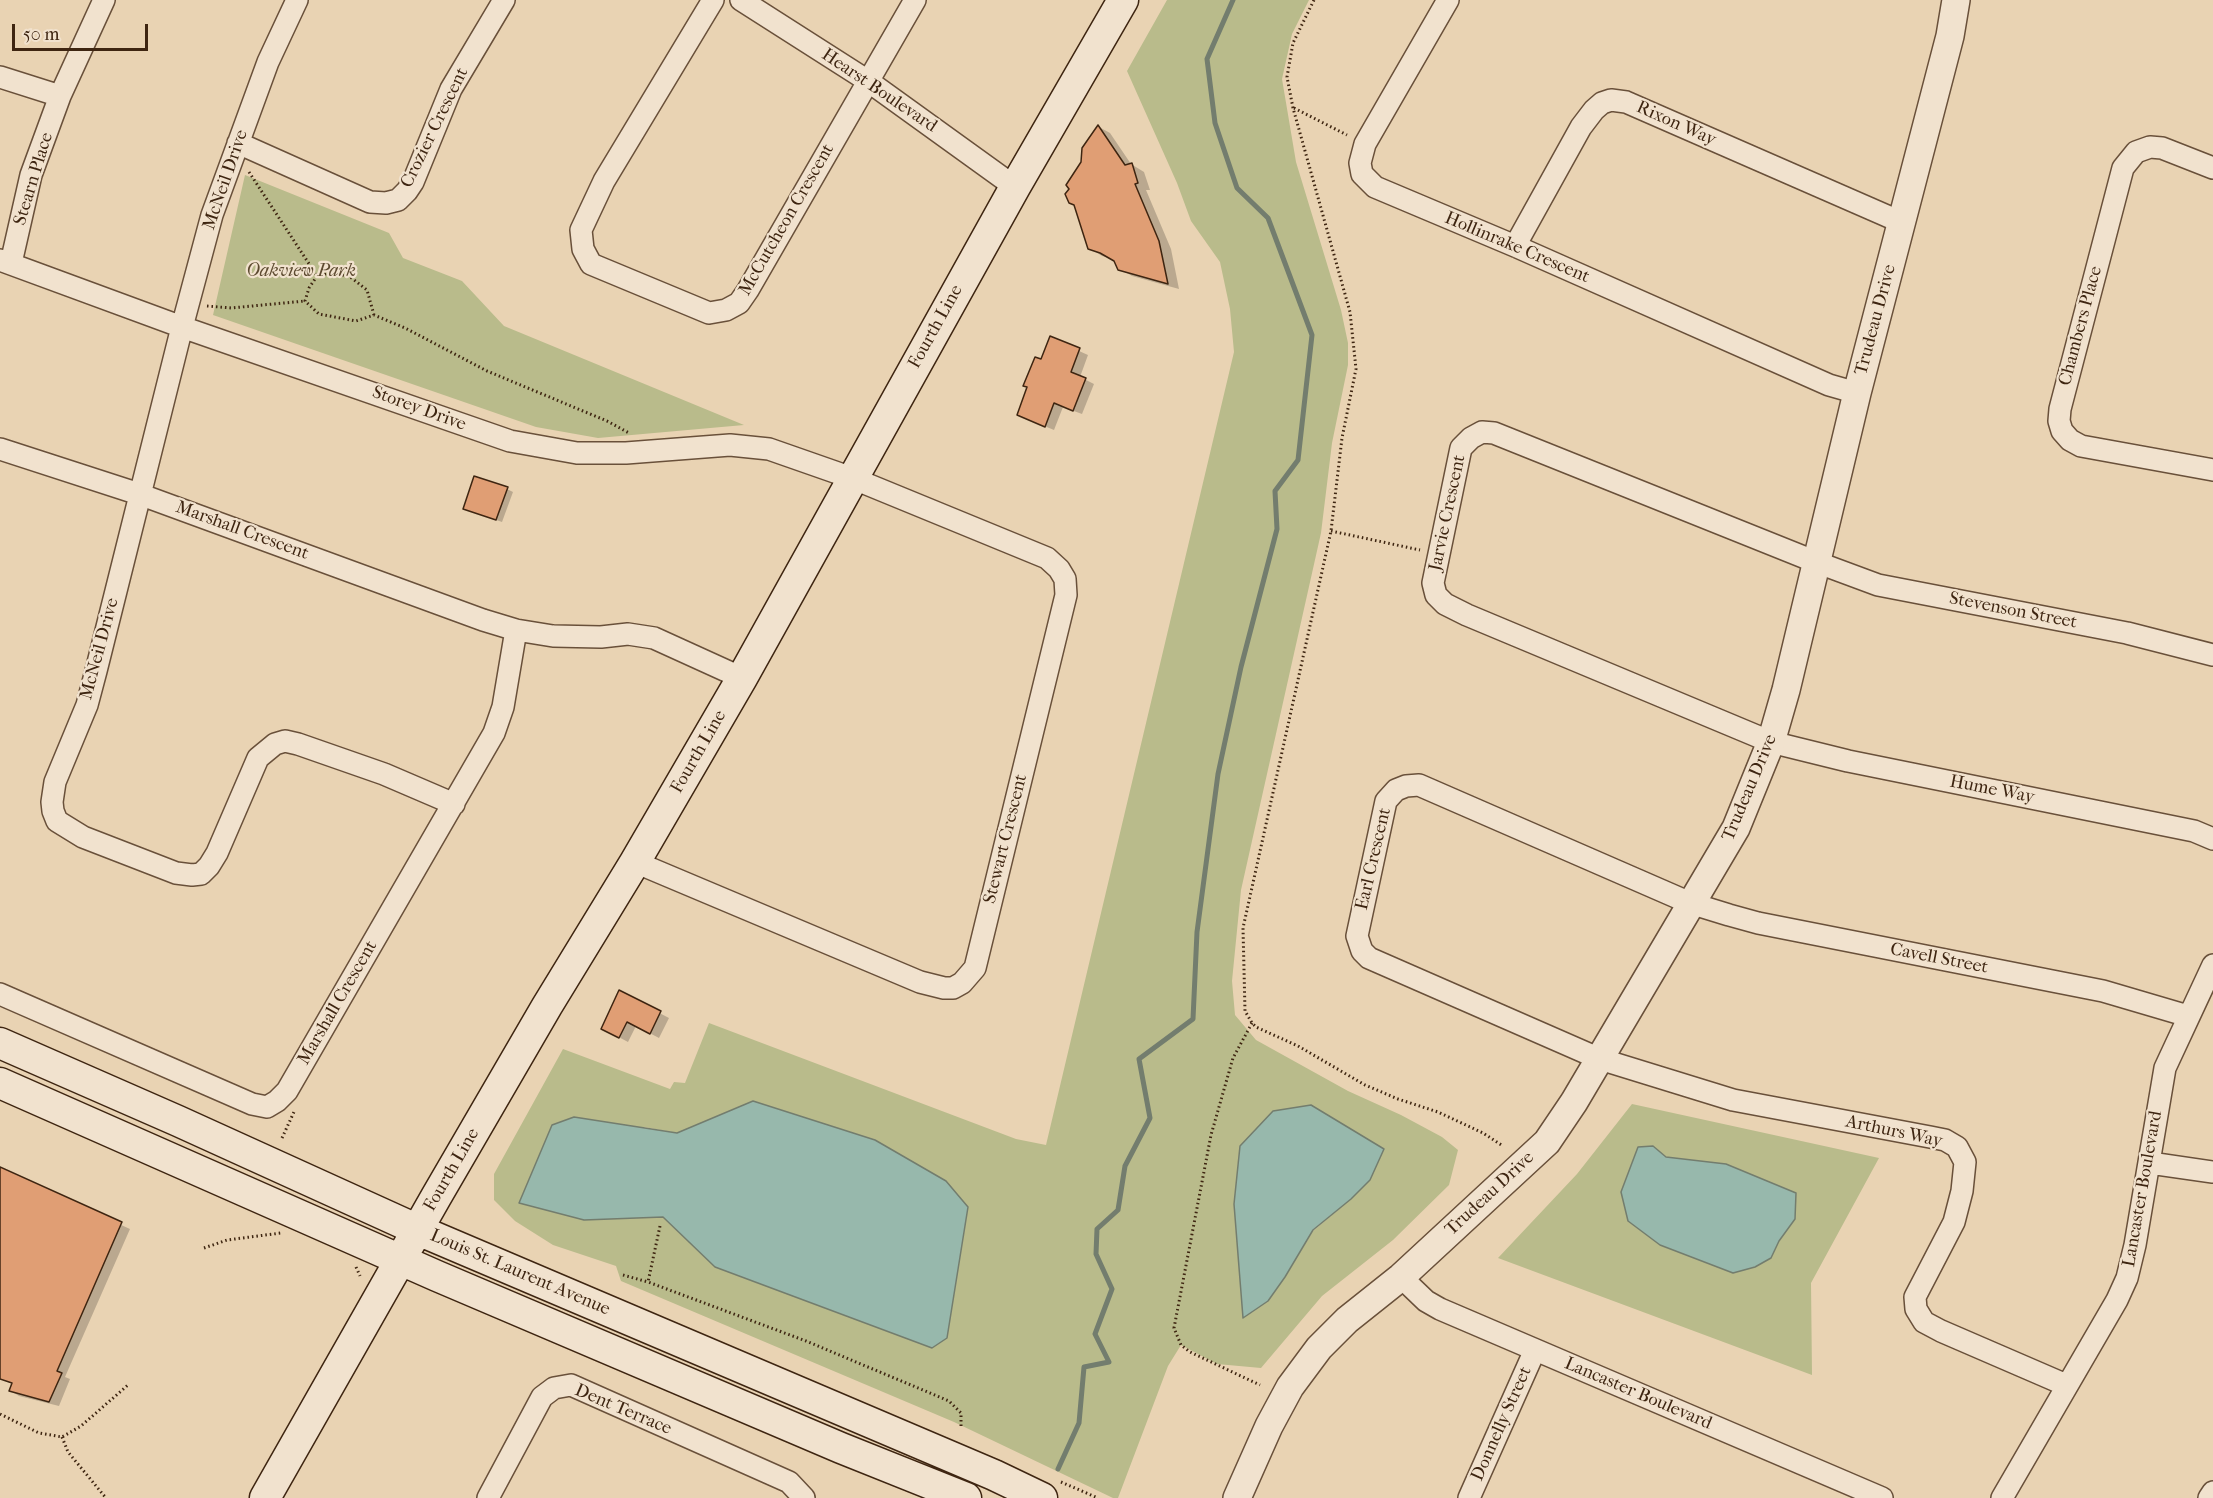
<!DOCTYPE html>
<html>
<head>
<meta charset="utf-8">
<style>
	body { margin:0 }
	#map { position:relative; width:2213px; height:1498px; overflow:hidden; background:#e9d3b3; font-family:"IM FELL French Canon",serif }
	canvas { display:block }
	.scale { position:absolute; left:12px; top:24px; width:136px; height:27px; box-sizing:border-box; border:3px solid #3e2511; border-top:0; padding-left:8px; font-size:18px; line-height:21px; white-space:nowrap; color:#3e2511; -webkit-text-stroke:4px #f1e2ce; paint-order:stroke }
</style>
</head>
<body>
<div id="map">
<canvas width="2213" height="1498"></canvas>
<div class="scale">50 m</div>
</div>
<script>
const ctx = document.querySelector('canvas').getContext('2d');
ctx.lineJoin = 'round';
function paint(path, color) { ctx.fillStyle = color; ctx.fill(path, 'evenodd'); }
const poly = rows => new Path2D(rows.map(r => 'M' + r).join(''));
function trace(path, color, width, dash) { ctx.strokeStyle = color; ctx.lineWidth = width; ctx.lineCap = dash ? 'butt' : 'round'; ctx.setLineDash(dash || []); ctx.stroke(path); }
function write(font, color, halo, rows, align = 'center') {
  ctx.font = font + ' "IM FELL French Canon",serif'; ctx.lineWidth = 4.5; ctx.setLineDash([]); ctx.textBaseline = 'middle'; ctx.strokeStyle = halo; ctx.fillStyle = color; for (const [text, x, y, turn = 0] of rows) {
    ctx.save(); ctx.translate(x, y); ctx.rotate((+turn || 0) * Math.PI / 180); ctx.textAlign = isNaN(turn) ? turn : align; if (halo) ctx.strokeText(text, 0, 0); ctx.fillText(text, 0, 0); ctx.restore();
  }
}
paint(poly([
	[1167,0,1309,0,1292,34,1282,79,1296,162,1341,310,1348,343,1348,365,1332,443,1321,533,1241,890,1232,981,1235,1015,1256,1040,1348,1091,1401,1115,1442,1137,1458,1150,1449,1185,1393,1240,1322,1296,1261,1368,1217,1364,1181,1345,1168,1366,1118,1498,1113,1498,954,1422,621,1281,616,1266,553,1245,515,1221,494,1200,494,1174,563,1049,670,1089,674,1082,685,1083,709,1023,1016,1139,1046,1145,1234,352,1230,309,1220,262,1191,221,1177,183,1127,71],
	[753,1101,715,1267,663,1217,644,1127,677,1133],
	[1370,1180,1351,1199,1313,1231,1285,1277,1268,1301,1243,1317,1234,1204],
	[245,175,389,233,403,258,462,281,504,326,744,425,598,438,536,427,213,315],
	[1632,1104,1879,1158,1811,1283,1812,1375,1498,1258,1577,1174],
	[1653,1146,1666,1157,1795,1219,1779,1241,1771,1258,1621,1192,1638,1147]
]), '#b9bb8b');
const water = poly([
	[753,1101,875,1140,946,1181,968,1207,947,1338,932,1348,715,1267,663,1217,584,1220,519,1203,552,1125,574,1117,677,1133,753,1101],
	[1311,1105,1384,1149,1370,1180,1351,1199,1313,1230,1285,1277,1268,1301,1243,1318,1234,1204,1240,1146,1273,1111,1311,1105],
	[1653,1146,1666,1157,1726,1164,1796,1193,1795,1219,1779,1241,1771,1258,1755,1267,1733,1273,1660,1245,1628,1221,1621,1192,1638,1147,1653,1146]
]);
paint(water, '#97b8ac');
trace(water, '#737d6e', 1.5);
paint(poly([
	[1099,127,1110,133,1131,164,1144,172,1150,190,1146,190,1171,249,1179,289,1132,276,1120,269,1113,259,1102,256,1089,248,1082,162],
	[1050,338,1088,355,1080,377,1094,384,1082,414,1063,407,1054,430,1018,415],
	[507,489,513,492,502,522,465,509],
	[619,992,669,1018,659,1038,636,1026,628,1042,611,1033],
	[0,1170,130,1229,65,1377,70,1379,59,1406,19,1396,11,1391,13,1384,0,1379]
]), '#0003');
trace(poly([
	[1058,1469,1079,1423,1084,1367,1109,1362,1095,1334,1112,1289,1096,1254,1097,1229,1118,1210,1125,1166,1150,1118,1139,1059,1193,1019,1197,932,1218,774,1241,667,1277,529,1275,491,1298,460,1312,335,1268,218,1237,188,1215,123,1207,59,1233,0]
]), '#737d6e', 5);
const building = poly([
	[1098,125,1125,165,1132,163,1138,183,1135,184,1159,241,1168,284,1118,270,1114,261,1100,253,1088,249,1074,205,1069,203,1065,194,1069,189,1066,185,1081,162,1082,148,1098,125],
	[1050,336,1080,348,1071,372,1086,378,1073,411,1054,403,1045,427,1017,415,1027,387,1023,386,1035,357,1041,359,1050,336],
	[474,476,508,487,496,520,463,509,474,476],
	[619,990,661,1011,650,1034,627,1022,619,1038,601,1029,619,990],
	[0,1167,122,1222,57,1371,62,1373,49,1402,9,1391,12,1383,0,1379,0,1167]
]);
paint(building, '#e09e74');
trace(building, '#3e2511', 1.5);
const minor = poly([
	[297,0,268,62,212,215,182,327,96,671,87,705,55,782,52,802,53,811,57,821,83,837,176,873,192,875,201,874,209,866,217,853,258,758,275,744,285,741,298,744,384,774,454,804],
	[713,0,604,181,581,230,583,249,591,264,709,313,726,310,739,303,748,290,915,0],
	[741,0,868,81,1015,187],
	[1448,0,1365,144,1360,163,1362,174,1375,187,1515,246,1829,385,1857,393],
	[0,77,60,96],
	[238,143,370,202,386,203,398,200,407,191,413,182,451,89,504,0],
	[2213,168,2162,148,2150,147,2136,152,2123,168,2060,409,2059,421,2062,431,2070,440,2081,446,2213,470],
	[1515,246,1581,127,1594,110,1602,103,1611,100,1626,102,1903,223],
	[0,260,182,327,510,441,577,453,626,453,730,445,769,449,852,478,1047,558,1059,569,1065,579,1066,595,975,968,962,983,953,988,944,988,920,982,635,862],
	[11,263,31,175,60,96,104,0],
	[0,449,139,494,483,620,516,630,553,636,601,637,628,634,654,638,742,678],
	[2213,655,2127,633,1878,585,1816,562,1494,433,1482,432,1471,438,1461,448,1433,583,1436,595,1445,604,1467,615,1771,742,1848,761,2194,831,2213,839],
	[0,994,252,1104,267,1107,277,1101,287,1091,494,733,503,707,516,630],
	[2150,1163,2213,1172],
	[1401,1277,1426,1301,1440,1309,1882,1498],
	[2066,1385,1941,1331,1924,1322,1916,1309,1915,1297,1954,1222,1962,1191,1965,1162,1957,1147,1945,1140,1930,1137,1733,1100,1600,1059,1369,958,1362,951,1357,936,1386,801,1396,790,1406,786,1419,785,1690,903,1729,915,1758,923,2103,991,2188,1016],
	[488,1498,542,1397,554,1388,571,1385,789,1482,804,1498],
	[1469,1498,1535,1350],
	[2002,1498,2117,1300,2127,1278,2135,1245,2165,1068,2213,965],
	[2209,1498,2213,1492]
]);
const tertiary = poly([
	[1237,1498,1269,1426,1290,1387,1319,1348,1347,1320,1401,1277,1547,1142,1574,1102,1736,828,1771,742,1786,690,1857,393,1950,36,1956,0]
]);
const secondary = poly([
	[0,1043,178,1121,418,1230,994,1475,1042,1498],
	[0,1083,437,1276,841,1448,966,1498],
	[265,1498,436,1197,547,1006,635,862,742,678,1015,187,1123,0]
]);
trace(minor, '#69503a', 24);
trace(tertiary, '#69503a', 30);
trace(secondary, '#3e2511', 33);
trace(poly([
	[1314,0,1293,43,1287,77,1293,108,1350,312,1356,369,1342,438,1331,531,1243,928,1245,1011,1252,1023,1256,1027,1298,1046,1365,1085,1398,1099,1438,1112,1483,1133,1503,1146],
	[1294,108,1347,135],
	[249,172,317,276],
	[207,306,231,308,305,301],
	[374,315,367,290,349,276,330,273,317,276,309,288,305,301,319,314,356,321,374,315,405,328,487,371,607,421,629,433],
	[1331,531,1420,550],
	[1252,1023,1233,1058,1211,1135,1174,1328,1181,1345,1190,1352,1260,1385],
	[282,1138,294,1112],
	[660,1226,648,1282,806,1341,949,1401,961,1413,961,1429],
	[204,1248,227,1240,281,1233],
	[356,1267,360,1276],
	[623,1275,648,1282],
	[0,1414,39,1433,62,1437,81,1426,128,1385],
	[62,1437,68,1452,106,1498],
	[1061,1482,1098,1498]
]), '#3e2511', 3, [1.5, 3]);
trace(minor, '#f1e2ce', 21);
trace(tertiary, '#f1e2ce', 27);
trace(secondary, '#f1e2ce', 30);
write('18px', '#3e2511', '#f1e2ce', [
	["Hearst Boulevard",879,91,34],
	["Rixon Way",1676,124,24],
	["Crozier Crescent",435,128,-64],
	["Stearn Place",34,179,-73],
	["McNeil Drive",226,180,-71],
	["McCutcheon Crescent",787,220,-60],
	["Hollinrake Crescent",1517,248,23],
	["Trudeau Drive",1876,320,-75],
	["Chambers Place",2081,326,-75],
	["Fourth Line",936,327,-61],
	["Storey Drive",419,409,20],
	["Jarvie Crescent",1448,513,-78],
	["Marshall Crescent",242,531,20],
	["Stevenson Street",2013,611,11],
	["McNeil Drive",100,649,-75],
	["Fourth Line",699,752,-60],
	["Trudeau Drive",1750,788,-67],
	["Hume Way",1992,790,11],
	["Stewart Crescent",1006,839,-76],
	["Earl Crescent",1374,859,-77],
	["Cavell Street",1939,959,11],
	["Marshall Crescent",338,1003,-60],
	["Arthurs Way",1894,1132,12],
	["Fourth Line",452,1170,-60],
	["Lancaster Boulevard",2143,1189,-80],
	["Trudeau Drive",1490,1194,-43],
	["Louis St. Laurent Avenue",520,1273,23],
	["Lancaster Boulevard",1638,1394,23],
	["Dent Terrace",623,1410,23],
	["Donnelly Street",1502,1424,-66]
]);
write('italic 18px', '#5d4a30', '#f1e2ce', [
	["Oakview Park",301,272]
]);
</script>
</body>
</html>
